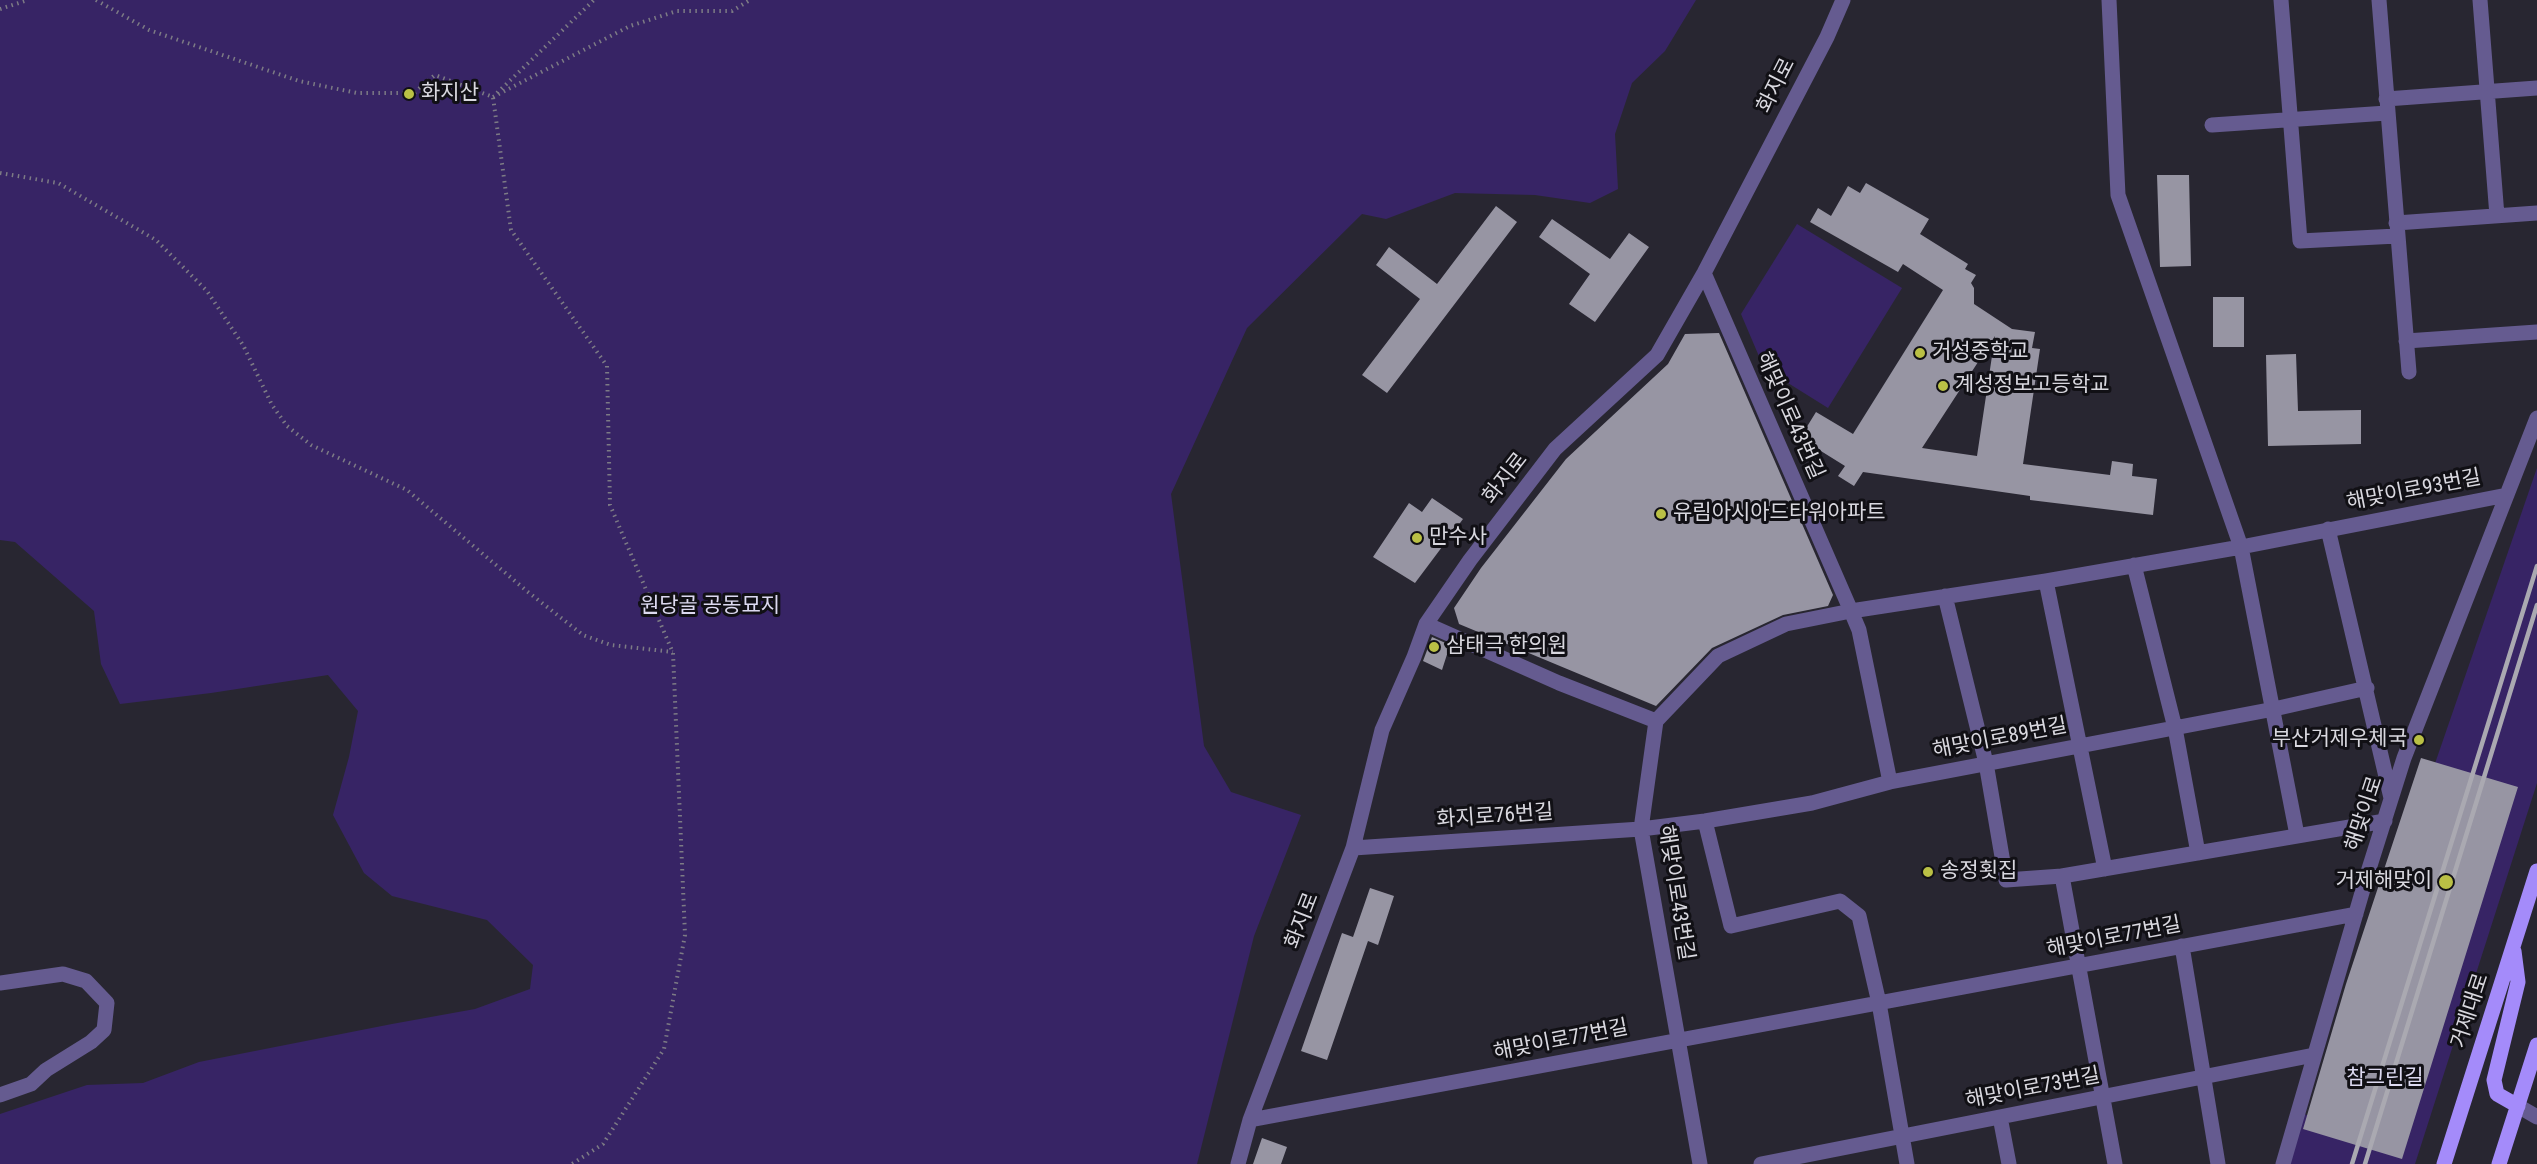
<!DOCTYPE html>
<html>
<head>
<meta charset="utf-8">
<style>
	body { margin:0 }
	canvas { display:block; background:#282631 }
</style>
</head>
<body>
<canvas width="2537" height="1164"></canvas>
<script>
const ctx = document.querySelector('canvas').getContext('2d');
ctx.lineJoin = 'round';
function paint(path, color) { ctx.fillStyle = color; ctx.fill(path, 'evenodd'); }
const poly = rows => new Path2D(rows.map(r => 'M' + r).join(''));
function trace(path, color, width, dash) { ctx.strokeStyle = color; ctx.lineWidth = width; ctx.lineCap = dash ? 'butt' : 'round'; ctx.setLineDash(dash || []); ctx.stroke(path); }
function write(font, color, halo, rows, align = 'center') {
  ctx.font = font + ' "Roboto Condensed","Noto Sans KR",sans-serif'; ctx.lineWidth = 6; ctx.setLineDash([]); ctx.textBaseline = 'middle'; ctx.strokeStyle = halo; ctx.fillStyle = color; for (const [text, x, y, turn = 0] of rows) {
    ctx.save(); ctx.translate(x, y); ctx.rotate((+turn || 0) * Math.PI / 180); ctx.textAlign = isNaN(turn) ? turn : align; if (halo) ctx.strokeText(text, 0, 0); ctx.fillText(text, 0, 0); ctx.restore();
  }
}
paint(poly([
	[0,0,1696,0,1665,51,1632,83,1615,134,1618,189,1590,203,1535,195,1455,193,1386,219,1362,214,1247,328,1171,494,1204,746,1231,792,1301,815,1254,936,1197,1164,0,1164,0,1114,87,1085,143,1083,199,1062,392,1024,475,1009,530,989,533,965,487,920,392,896,364,873,333,815,349,757,358,711,328,675,211,693,120,704,101,664,94,611,15,542,0,540],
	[1797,224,1902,288,1828,408,1764,368,1741,314],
	[2537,468,2537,783,2415,1164,2284,1164,2298,1112,2327,1122,2314,1114]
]), '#372465');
paint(poly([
	[2157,175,2189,175,2191,266,2160,267],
	[1866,183,1929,219,1920,234,1968,264,1965,269,1976,275,1971,283,1974,288,1974,304,2012,329,2035,332,2032,348,2040,349,2023,464,2110,475,2112,461,2133,464,2132,476,2157,479,2153,515,2030,500,2030,496,1863,472,1854,486,1838,476,1845,466,1800,438,1816,412,1853,434,1943,290,1903,264,1898,272,1810,222,1818,208,1831,216,1848,186,1860,193],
	[1995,336,1977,456,1922,448],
	[1496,206,1517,222,1387,393,1362,375,1420,299,1376,265,1389,247,1437,284],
	[1552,219,1610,259,1629,233,1649,247,1595,322,1569,304,1590,274,1539,237],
	[2213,297,2244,297,2244,347,2213,347],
	[1719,333,1833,595,1828,606,1783,615,1712,648,1656,706,1459,624,1454,608,1481,568,1566,459,1668,364,1685,334],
	[2296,354,2298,411,2361,410,2361,444,2268,446,2266,355],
	[1432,498,1463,519,1415,583,1373,557,1409,503,1422,512],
	[1432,637,1450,645,1442,670,1423,661],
	[2421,758,2518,787,2402,1159,2303,1129,2346,984],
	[1370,888,1394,896,1378,945,1368,941,1327,1060,1301,1051,1342,933,1353,937],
	[1262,1138,1287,1147,1281,1164,1253,1164]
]), '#9795a3');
trace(poly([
	[96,0,149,30,299,81,357,93,414,93,435,75,493,97,511,230,607,366,610,505,673,653,685,935,664,1049,603,1144,572,1164],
	[0,9,28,0],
	[497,93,594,0],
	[493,97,630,26,677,11,732,11,750,0],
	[0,173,58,183,156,240,207,291,243,345,272,405,287,426,311,445,407,490,528,592,583,635,611,645,673,652]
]), '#7d7b85', 4, [1.5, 4.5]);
trace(poly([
	[2109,0,2118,195,2241,547,2507,495],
	[2281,0,2300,241,2397,236],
	[2379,0,2409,372],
	[2480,0,2497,216],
	[2386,99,2537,88],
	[2212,125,2387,113],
	[2396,223,2537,213],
	[2406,341,2537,332],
	[2328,529,2391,798],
	[2134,565,2175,728,2198,853],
	[2046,581,2105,869],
	[1945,596,1986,763,2006,880,2062,876,2385,821],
	[1426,624,1559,683,1656,721],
	[1890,782,1859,630,1851,611,2046,581,2241,547,2297,835],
	[1705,821,1731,926,1840,901,1859,916,1879,1003,1907,1164],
	[1353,848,1641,829,1705,821,1812,803,1890,782,2274,709,2367,688],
	[2062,876,2115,1164],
	[2182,946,2218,1164],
	[0,983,63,974,86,981,107,1003,104,1030,91,1042,46,1070,31,1084,0,1095],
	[2518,1106,2537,1117],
	[2000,1117,2009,1164],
	[1250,1120,2356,914],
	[1238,1164,1250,1120,1353,848,1382,730,1414,657,1426,624,1470,560,1555,449,1657,355,1704,273,1827,37,1843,0],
	[1700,1164,1641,829,1656,721,1718,656,1786,624,1851,611,1704,273],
	[1761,1164,2314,1055],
	[2283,1164,2368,872,2404,758,2537,418]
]), '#655b90', 15);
trace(poly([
	[2514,951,2518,982,2494,1080,2497,1094,2518,1106],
	[2444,1164,2537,871],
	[2499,1164,2537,1045]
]), '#a48bfa', 15);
trace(poly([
	[2352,1164,2537,566],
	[2365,1164,2537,605]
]), '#aaa9b1', 4.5);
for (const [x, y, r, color] of [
	[409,94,6,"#bac045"],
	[1920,353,6,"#bac045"],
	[1943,386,6,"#bac045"],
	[1661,514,6,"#bac045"],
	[1417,538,6,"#bac045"],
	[1434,647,6,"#bac045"],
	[2419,740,6,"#bac045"],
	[1928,872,6,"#bac045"],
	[2446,882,8,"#bac045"]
]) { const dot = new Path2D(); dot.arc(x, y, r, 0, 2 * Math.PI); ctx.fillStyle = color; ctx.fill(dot); trace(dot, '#111015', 2); }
write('21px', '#d9d8df', '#111015', [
	["화지로",1777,86,-63],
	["해맞이로43번길",1789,416,66],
	["화지로",1506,479,-52],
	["해맞이로93번길",2414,491,-11],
	["해맞이로89번길",2000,739,-11],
	["해맞이로",2365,814,-72],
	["화지로76번길",1495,817,-4],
	["해맞이로43번길",1675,893,81],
	["화지로",1303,921,-69],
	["해맞이로77번길",2114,938,-11],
	["거제대로",2471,1011,-72],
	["해맞이로77번길",1561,1041,-11],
	["해맞이로73번길",2033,1089,-11]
]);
write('21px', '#d9d8df', '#111015', [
	["화지산",421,94],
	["거성중학교",1932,353],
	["계성정보고등학교",1955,386],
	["유림아시아드타워아파트",1673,514],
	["만수사",1429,538],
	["삼태극 한의원",1446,647],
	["부산거제우체국",2407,740,"right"],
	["송정횟집",1940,872],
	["거제해맞이",2432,882,"right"]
], 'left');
write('21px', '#dcd9f0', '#111015', [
	["원당골 공동묘지",710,607],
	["참그린길",2385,1079]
]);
</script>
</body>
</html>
